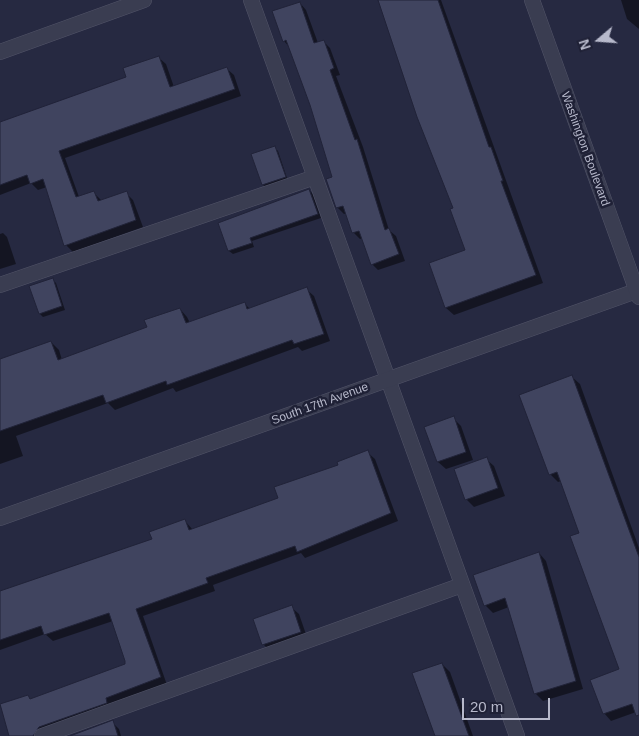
<!DOCTYPE html>
<html>
<head>
<meta charset="utf-8">
<style>
	body { margin:0 }
	#map { position:relative; width:639px; height:736px; overflow:hidden; background:#262941; font-family:Helvetica,sans-serif }
	canvas { display:block }
	.north { position:absolute; left:574px; top:15px; width:50px; height:50px; -webkit-text-stroke:4px #1f2136; paint-order:stroke; rotate:252deg; font-size:14px; font-weight:700; line-height:20px; text-align:center; color:#b7b9cb }
	.north::after { content:''; display:block; margin:auto; width:18px; height:22px; background:#b7b9cb; clip-path:polygon(50% 0,100% 100%,50% 72%,0 100%) }
	.scale { position:absolute; left:462px; top:698px; width:88px; height:22px; box-sizing:border-box; border:2px solid #b7b9cb; border-top:0; padding-left:6px; font-size:15px; line-height:18px; white-space:nowrap; color:#b7b9cb; -webkit-text-stroke:4px #1f2136; paint-order:stroke }
</style>
</head>
<body>
<div id="map">
<canvas width="639" height="736"></canvas>
<div class="north">N</div>
<div class="scale">20 m</div>
</div>
<script>
const ctx = document.querySelector('canvas').getContext('2d');
ctx.lineJoin = 'round';
function paint(path, color) { ctx.fillStyle = color; ctx.fill(path, 'evenodd'); }
const poly = rows => new Path2D(rows.map(r => 'M' + r).join(''));
function trace(path, color, width, dash) { ctx.strokeStyle = color; ctx.lineWidth = width; ctx.lineCap = dash ? 'butt' : 'round'; ctx.setLineDash(dash || []); ctx.stroke(path); }
function write(font, color, halo, rows, align = 'center') {
  ctx.font = font + ' Helvetica,sans-serif'; ctx.lineWidth = 5; ctx.setLineDash([]); ctx.textBaseline = 'middle'; ctx.strokeStyle = halo; ctx.fillStyle = color; for (const [text, x, y, turn = 0] of rows) {
    ctx.save(); ctx.translate(x, y); ctx.rotate((+turn || 0) * Math.PI / 180); ctx.textAlign = isNaN(turn) ? turn : align; if (halo) ctx.strokeText(text, 0, 0); ctx.fillText(text, 0, 0); ctx.restore();
  }
}
paint(poly([
	[378,0,441,0,543,283,454,315,446,308,430,264,467,251,454,209,431,151],
	[621,0,639,0,639,29,627,19],
	[300,3,306,10,318,43,323,41,330,48,340,75,336,76,363,147,389,230,396,236,405,261,378,270,372,264,363,238,360,239,354,233,347,213,344,214,337,207,334,178,311,105,290,48,284,41],
	[158,57,166,64,174,87,226,68,234,75,241,96,65,158,79,197,94,193,102,201,126,193,133,200,143,227,73,252,66,245,47,187,38,190,31,183,0,195,0,124,127,78],
	[274,147,278,151,288,181,267,188,263,185],
	[309,190,313,194,321,218,252,241,254,247,233,254,229,251,220,224],
	[3,233,7,237,16,264,0,269,0,234],
	[52,279,56,283,65,310,43,317,40,314],
	[306,289,314,296,330,341,302,351,298,347,176,392,173,388,115,410,108,403,16,436,23,456,0,464,0,383,51,342,59,350,62,360,149,328,180,309,187,317,190,323,244,303,250,309],
	[572,377,580,384,639,548,639,711,611,721,604,713,621,670,580,533,561,481,558,482,550,474],
	[453,418,461,426,473,460,446,469,438,462,426,427],
	[367,452,375,459,398,521,305,558,301,553,213,585,215,591,143,616,167,685,38,736,11,736,0,705,28,696,31,700,127,665,113,621,53,641,45,634,0,650,0,592,153,540,185,521,193,530,279,499],
	[486,459,494,466,505,496,474,507,466,499],
	[539,553,546,561,583,689,543,701,535,693,509,607,493,613,485,605],
	[291,607,299,614,308,640,271,652,263,644],
	[442,664,450,672,473,736,436,736],
	[112,722,119,729,121,736,85,736]
]), '#0007');
const building = poly([
	[378,0,438,0,489,147,491,147,503,181,501,181,536,275,445,308,429,263,465,250,450,209,453,208,417,117,378,0],
	[300,2,314,43,324,40,334,68,330,70,355,140,357,139,385,230,389,228,399,254,371,265,359,231,352,233,343,206,336,208,326,179,332,177,310,105,286,40,283,42,272,11,300,2],
	[159,56,170,87,227,67,235,89,59,151,76,197,94,191,98,201,127,191,136,220,64,246,43,179,30,184,27,175,0,185,0,122,126,77,123,68,159,56],
	[275,146,286,177,262,185,251,154,275,146],
	[309,189,318,214,250,238,252,243,228,251,218,223,309,189],
	[53,278,62,306,39,314,29,286,53,278],
	[307,287,324,334,294,344,292,340,167,385,166,381,106,403,103,395,0,431,0,359,51,341,58,360,147,327,144,320,180,308,186,323,245,302,247,309,307,287],
	[572,375,639,557,639,715,636,716,632,704,603,714,590,680,619,669,570,536,579,533,557,472,549,475,519,395,572,375],
	[454,416,466,452,437,462,424,427,454,416],
	[368,450,391,513,297,552,295,546,206,578,208,583,136,609,161,677,106,698,107,703,39,727,33,736,9,736,0,704,28,695,30,699,125,664,125,661,109,613,44,635,41,626,0,640,0,591,152,539,149,532,185,519,189,530,278,498,274,487,338,465,337,462,368,450],
	[487,457,498,488,465,500,454,469,487,457],
	[539,552,576,681,534,694,505,598,484,606,473,575,539,552],
	[292,605,301,632,262,645,253,619,292,605],
	[442,663,469,736,435,736,412,673,442,663],
	[113,720,118,736,70,736,113,720]
]);
paint(building, '#40445f');
trace(building, '#212338', 1);
const service = poly([
	[251,0,517,736],
	[0,285,315,177],
	[42,736,462,585]
]);
const minor = poly([
	[0,52,144,0],
	[0,518,639,290]
]);
const tertiary = poly([
	[532,0,639,297]
]);
trace(service, '#525468', 16);
trace(minor, '#525468', 16);
trace(tertiary, '#525468', 16);
trace(service, '#3a3d51', 15);
trace(minor, '#3a3d51', 15);
trace(tertiary, '#3a3d51', 15);
write('12px', '#b7b9cb', '#1f2136', [
	["Washington Boulevard",585,149,70],
	["South 17th Avenue",320,404,-20]
]);
</script>
</body>
</html>
